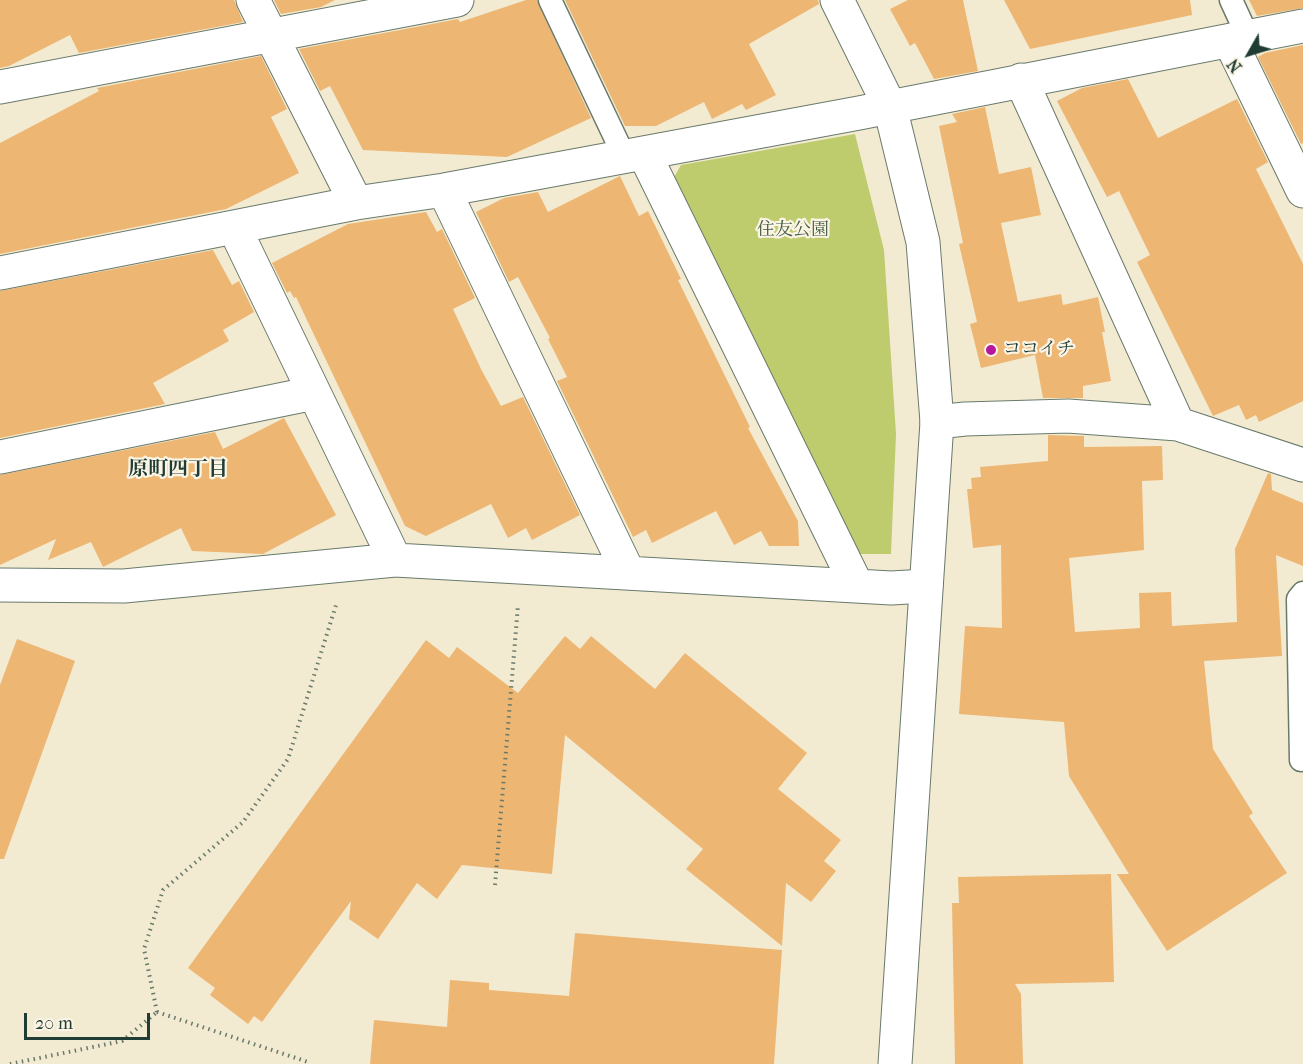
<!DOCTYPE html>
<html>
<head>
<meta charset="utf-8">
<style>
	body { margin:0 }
	#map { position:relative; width:1303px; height:1064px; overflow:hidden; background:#f2ebd2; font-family:"IM FELL French Canon",serif }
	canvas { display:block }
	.north { position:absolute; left:1219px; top:24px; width:60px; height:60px; -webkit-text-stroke:4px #fcf5e5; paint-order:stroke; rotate:231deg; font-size:16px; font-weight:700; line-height:24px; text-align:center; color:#1f3d34 }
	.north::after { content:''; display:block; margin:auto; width:21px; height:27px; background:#1f3d34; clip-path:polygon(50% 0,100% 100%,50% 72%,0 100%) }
	.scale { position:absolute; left:24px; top:1013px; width:126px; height:27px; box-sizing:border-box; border:3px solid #1f3d34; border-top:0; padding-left:8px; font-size:18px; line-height:21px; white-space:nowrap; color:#1f3d34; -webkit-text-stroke:4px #fcf5e5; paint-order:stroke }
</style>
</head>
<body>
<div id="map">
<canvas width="1303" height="1064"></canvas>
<div class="north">N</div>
<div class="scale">20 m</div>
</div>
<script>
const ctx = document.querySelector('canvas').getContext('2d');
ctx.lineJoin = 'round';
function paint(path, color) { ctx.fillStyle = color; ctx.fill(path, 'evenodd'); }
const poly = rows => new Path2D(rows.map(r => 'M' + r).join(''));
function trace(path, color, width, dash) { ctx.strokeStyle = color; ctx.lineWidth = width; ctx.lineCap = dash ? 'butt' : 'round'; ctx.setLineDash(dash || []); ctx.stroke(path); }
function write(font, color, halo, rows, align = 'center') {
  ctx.font = font + ' "IM FELL French Canon","Noto Serif JP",serif'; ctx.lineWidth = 4.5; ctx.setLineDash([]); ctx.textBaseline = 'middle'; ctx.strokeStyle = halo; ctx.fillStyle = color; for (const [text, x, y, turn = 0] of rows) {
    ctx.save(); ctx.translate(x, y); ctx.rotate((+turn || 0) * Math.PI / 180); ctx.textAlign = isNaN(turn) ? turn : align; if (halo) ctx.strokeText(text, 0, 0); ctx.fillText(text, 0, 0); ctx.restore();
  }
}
paint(poly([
	[855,134,884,250,896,434,891,554,860,554,673,179,681,165]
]), '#becc6e');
paint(poly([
	[0,0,234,0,243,22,79,53,70,35,9,66,0,68],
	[274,0,335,0,321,7,281,14],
	[526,0,537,0,591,118,507,157,363,150,330,86,320,91,299,49,458,19,460,22],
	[565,0,818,0,819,4,749,44,776,95,746,110,742,104,712,119,704,102,656,126,625,126],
	[908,0,963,0,978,71,934,79,915,43,910,46,890,9],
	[1004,0,1190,0,1192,15,1030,49],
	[1249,0,1303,0,1303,8,1257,16],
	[1303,45,1303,143,1301,144,1258,57,1265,53],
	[261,56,287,109,271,117,299,173,226,209,0,254,0,143,99,91,97,88],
	[1128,79,1158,138,1237,99,1268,162,1256,169,1303,264,1303,401,1259,422,1256,415,1246,420,1239,405,1213,416,1137,262,1150,255,1119,191,1107,197,1057,101,1082,88],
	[985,107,999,174,1031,167,1041,215,1001,223,1018,302,1061,294,1063,305,1098,297,1105,332,1102,332,1111,381,1083,386,1083,398,1043,398,1035,355,981,368,970,324,977,322,959,244,963,243,939,126,957,122,952,114],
	[620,176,639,216,648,211,681,279,678,280,750,427,748,428,798,521,799,546,769,546,761,531,734,545,716,511,652,543,646,530,633,537,557,381,567,377,548,339,550,338,518,277,509,282,476,212,504,198,538,192,548,212],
	[426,212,437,232,442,229,475,298,453,309,481,369,501,406,523,397,580,515,532,540,526,528,508,538,491,504,426,536,405,526,296,297,294,298,290,291,287,293,272,263,348,224],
	[213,250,232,285,239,281,254,312,223,330,229,341,153,383,165,404,0,438,0,291],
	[284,418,336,515,263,554,192,551,181,528,103,567,91,542,48,560,56,539,0,565,0,475,215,432,223,449],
	[1048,435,1084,436,1084,447,1162,446,1163,480,1142,481,1144,550,1069,558,1075,632,1140,628,1139,593,1171,592,1172,626,1237,622,1235,549,1268,473,1271,474,1272,490,1303,503,1303,566,1276,555,1282,656,1204,661,1213,749,1253,813,1249,816,1287,873,1167,951,1117,874,1129,874,1069,776,1064,722,959,714,965,626,1002,628,1001,545,973,548,967,489,972,489,971,478,981,477,980,467,1048,461],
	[565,636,580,649,591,636,655,689,685,653,807,753,778,789,841,840,824,861,836,871,811,902,786,883,782,946,686,869,703,849,565,735,552,874,462,865,437,899,417,883,378,939,349,919,351,901,262,1022,254,1016,248,1024,210,995,215,988,188,968,426,640,449,658,457,647,518,693],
	[17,639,75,661,4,859,0,859,0,685],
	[1111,874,1114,982,1015,984,1021,994,1023,1064,955,1064,952,903,959,903,958,877],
	[575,933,782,950,774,1064,370,1064,374,1020,447,1027,450,980,489,983,489,990,569,996]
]), '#edb673');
const lane = poly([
	[550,0,624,156],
	[1231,0,1248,37],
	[1301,760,1298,599,1303,593]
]);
const street = poly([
	[253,0,356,203],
	[1230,41,1303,191],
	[1021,80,1178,424],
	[0,87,457,0],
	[644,153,857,586],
	[444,190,628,572],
	[234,227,395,560],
	[0,273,356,203,444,190,859,113,1303,26],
	[937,422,965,419,1068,416,1178,424,1303,465],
	[0,457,314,393],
	[0,585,124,586,395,560,891,588,926,586]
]);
const secondary = poly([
	[837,0,890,107,923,242,937,422,895,1064]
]);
trace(lane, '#697a6b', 25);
trace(street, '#697a6b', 35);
trace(secondary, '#697a6b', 35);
trace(poly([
	[495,885,518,605],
	[157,1012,144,949,163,890,243,822,288,759,336,605],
	[157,1012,308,1062],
	[10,1064,122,1041,157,1012]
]), '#697a6b', 4, [1.5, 4.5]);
trace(lane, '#fff', 22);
trace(street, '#fff', 33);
trace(secondary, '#fff', 33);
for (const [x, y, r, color] of [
	[991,350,6,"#b5179e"]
]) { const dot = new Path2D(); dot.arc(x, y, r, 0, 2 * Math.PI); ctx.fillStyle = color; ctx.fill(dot); trace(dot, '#fcf5e5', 2); }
write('18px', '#3f5a40', '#fcf5e5', [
	["住友公園",793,231]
]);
write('18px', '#1f3d34', '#fcf5e5', [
	["ココイチ",1003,350]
], 'left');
write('bold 20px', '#1f3d34', '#fcf5e5', [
	["原町四丁目",178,470]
]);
</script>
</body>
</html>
